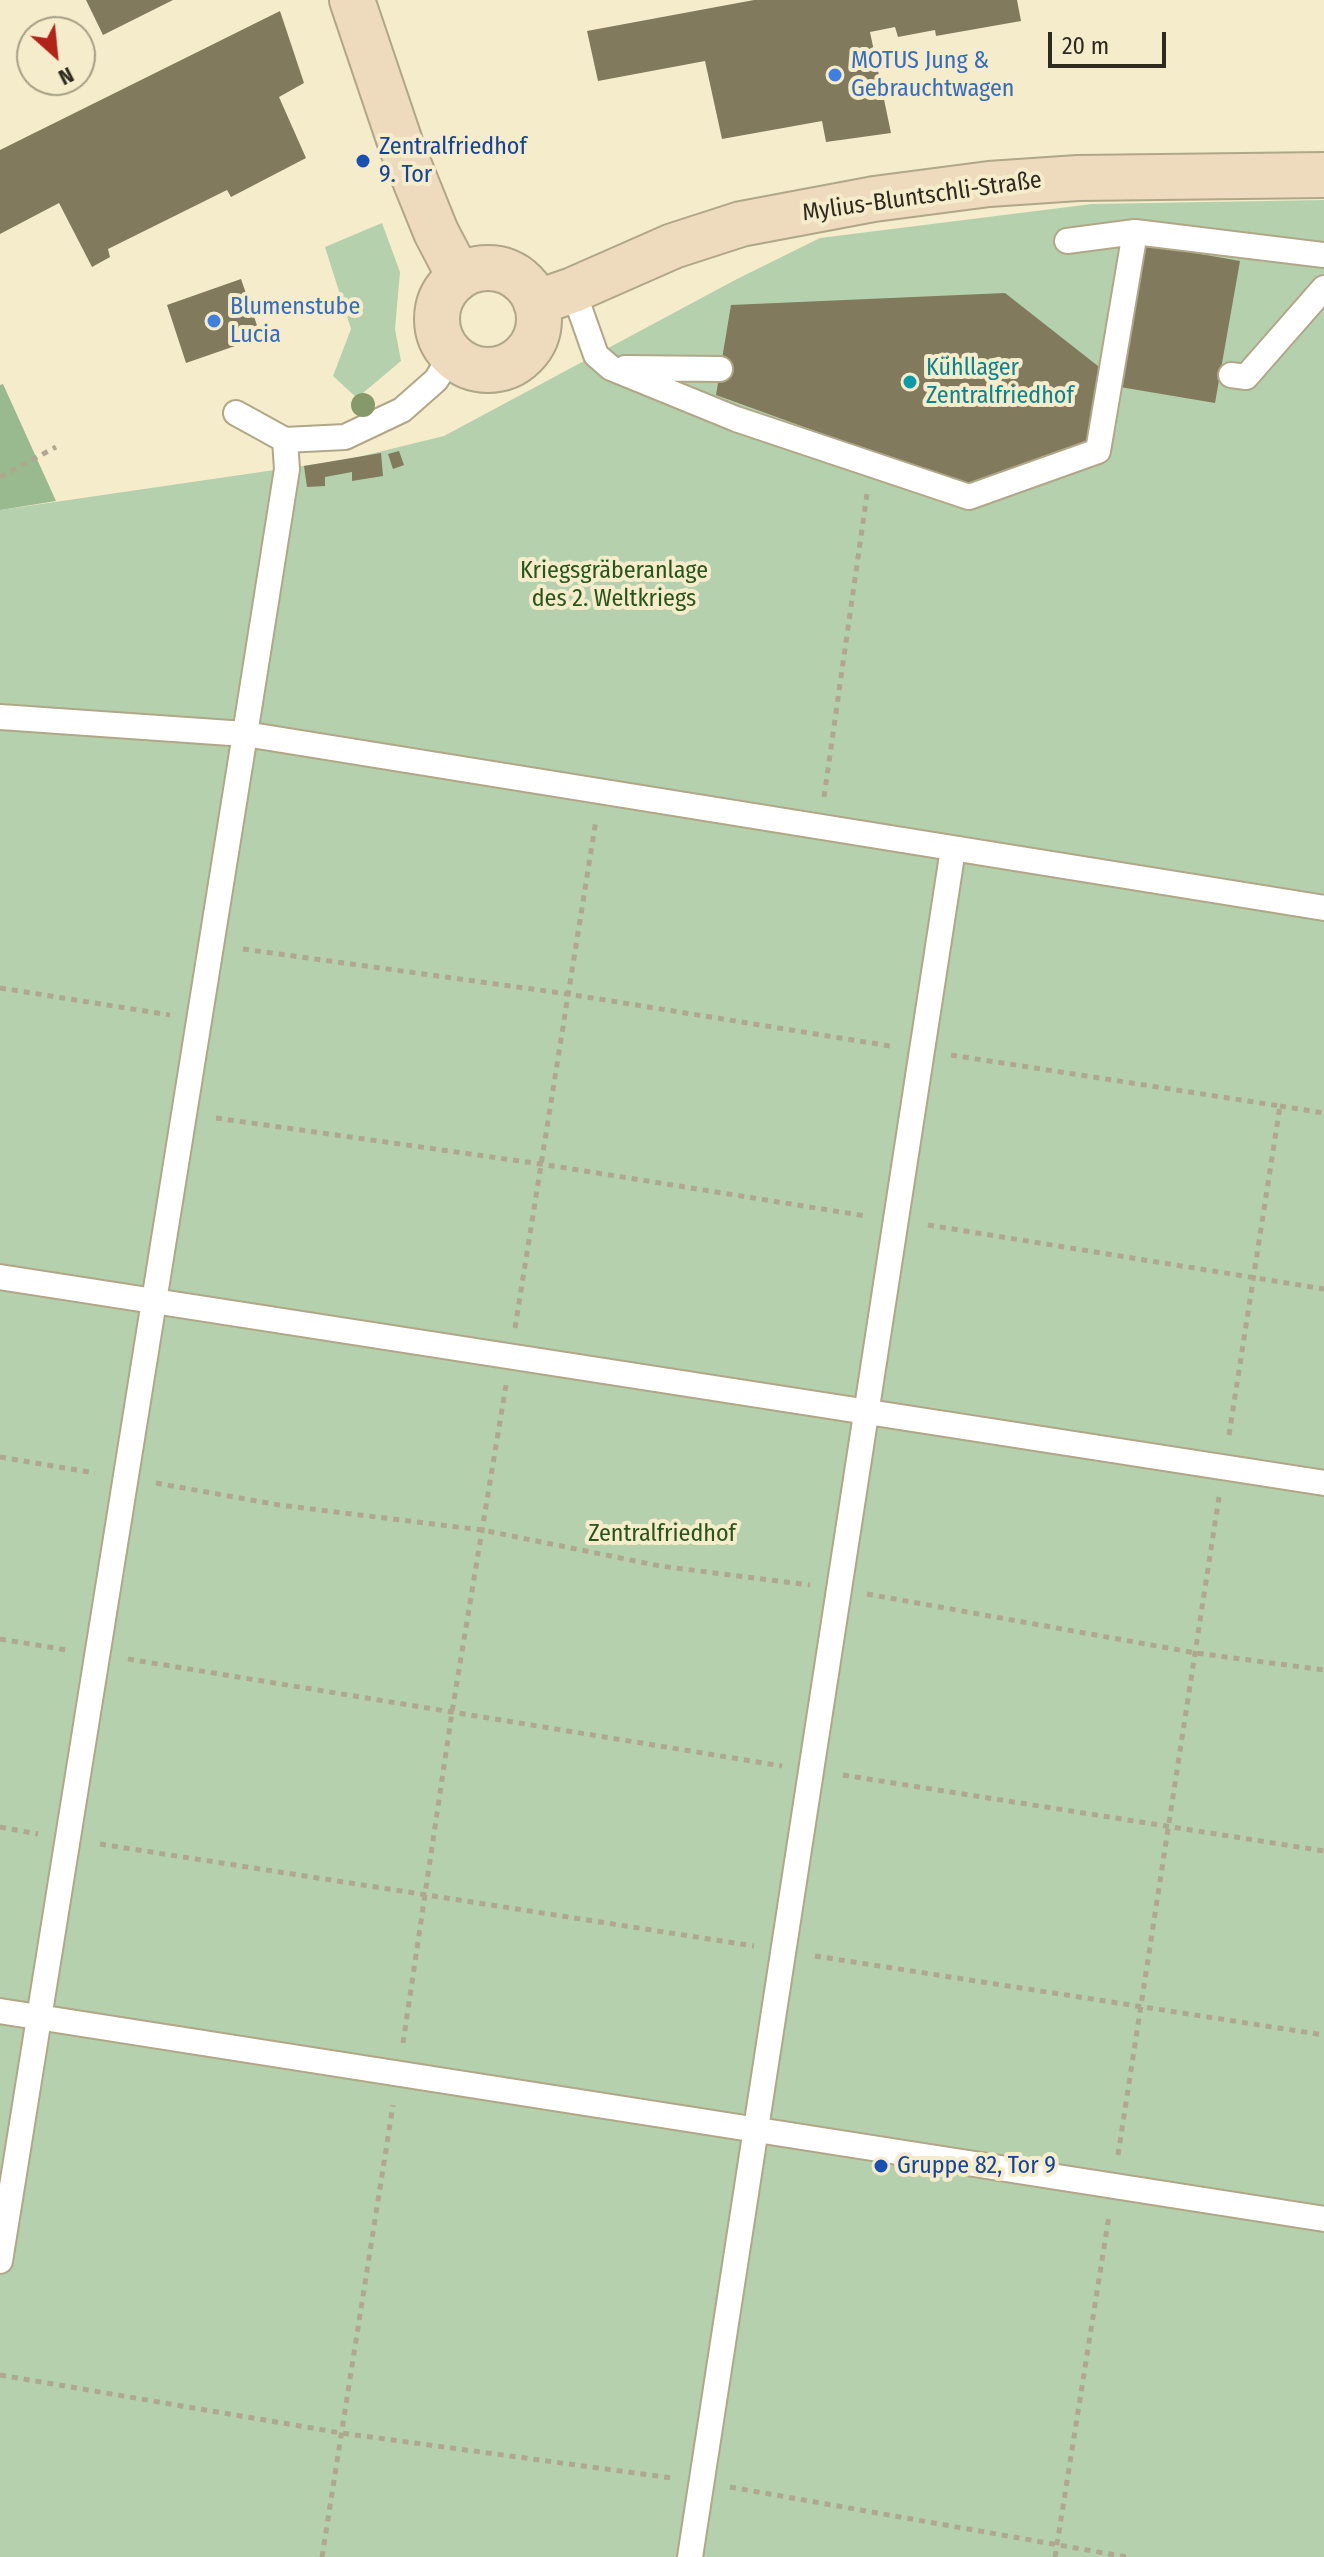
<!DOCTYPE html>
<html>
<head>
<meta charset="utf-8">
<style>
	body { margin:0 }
	#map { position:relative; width:1324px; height:2557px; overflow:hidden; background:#f5eccc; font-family:"Fira Sans Condensed",sans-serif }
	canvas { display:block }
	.north { position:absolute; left:16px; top:16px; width:80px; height:80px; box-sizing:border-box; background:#f5eccc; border:2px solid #a59f86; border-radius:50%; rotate:153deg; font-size:22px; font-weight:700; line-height:32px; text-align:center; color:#2e2b1e }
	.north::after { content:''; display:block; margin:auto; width:28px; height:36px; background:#b22318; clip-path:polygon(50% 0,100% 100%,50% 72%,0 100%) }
	.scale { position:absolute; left:1048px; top:32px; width:118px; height:36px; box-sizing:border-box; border:4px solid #2e2b1e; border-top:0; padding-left:10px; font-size:24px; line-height:28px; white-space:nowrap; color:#2e2b1e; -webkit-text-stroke:6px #f5eccc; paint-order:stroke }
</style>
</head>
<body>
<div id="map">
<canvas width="1324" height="2557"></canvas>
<div class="north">N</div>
<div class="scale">20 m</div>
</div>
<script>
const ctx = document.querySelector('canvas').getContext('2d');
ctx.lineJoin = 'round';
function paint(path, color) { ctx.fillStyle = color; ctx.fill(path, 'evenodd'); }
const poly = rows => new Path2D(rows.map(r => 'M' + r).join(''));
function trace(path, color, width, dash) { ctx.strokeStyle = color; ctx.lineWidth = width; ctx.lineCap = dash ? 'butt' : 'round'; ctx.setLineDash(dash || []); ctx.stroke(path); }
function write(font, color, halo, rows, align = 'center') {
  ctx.font = font + ' "Fira Sans Condensed",sans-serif'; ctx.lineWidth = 8; ctx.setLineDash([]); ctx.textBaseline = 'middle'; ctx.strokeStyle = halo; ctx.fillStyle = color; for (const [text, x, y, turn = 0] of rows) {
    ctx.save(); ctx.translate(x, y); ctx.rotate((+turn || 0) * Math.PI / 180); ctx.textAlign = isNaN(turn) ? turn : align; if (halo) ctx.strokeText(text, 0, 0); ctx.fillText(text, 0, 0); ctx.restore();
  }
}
paint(poly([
	[1324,200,1324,2557,0,2557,0,510,350,459,444,436,737,279,820,238,1092,204],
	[382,223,400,272,395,329,401,361,357,398,333,376,351,329,325,247]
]), '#b5d0ac');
paint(poly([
	[3,384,56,501,0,510,0,385]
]), '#98ba8e');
paint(poly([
	[86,0,173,0,103,35],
	[754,0,1017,0,1021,21,936,36,935,30,898,37,895,27,870,32,891,133,826,142,822,121,722,139,705,61,598,81,587,31],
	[280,11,304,83,279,97,306,158,231,197,227,190,108,249,110,257,92,267,59,203,0,234,0,150],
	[1144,244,1240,261,1215,403,1120,387],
	[241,279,261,337,186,363,167,305],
	[1005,293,1103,370,1093,446,972,488,716,395,731,305],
	[399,451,404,465,393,469,388,454],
	[381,453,383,476,352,481,352,472,325,477,325,486,307,487,304,466]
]), '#817a5c');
const lane = poly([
	[1067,241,1135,232,1324,255],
	[573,290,596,355,611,368,736,419,969,497,1098,451,1135,232],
	[625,368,720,369],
	[1231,375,1246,377,1324,288],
	[236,413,285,440,345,437,402,410,436,380,451,356],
	[285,440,287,469,245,734,1324,908],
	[0,717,245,734,0,2261],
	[0,1277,1324,1483],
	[0,2011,1324,2219],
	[690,2557,953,849]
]);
const secondary = poly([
	[352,0,402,148,436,232,459,276],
	'437 319a51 51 0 1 1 102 0a51 51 0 1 1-102 0Z',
	[536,303,573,290,673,246,741,224,874,199,989,184,1078,178,1324,175]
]);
trace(lane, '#b0a788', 28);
trace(secondary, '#b0a788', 48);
trace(poly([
	[0,477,56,447],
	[824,797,867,494],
	[243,949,568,994,890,1046],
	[0,988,170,1015],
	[951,1055,1280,1106,1229,1435],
	[1280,1106,1324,1113],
	[216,1118,541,1164,866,1216],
	[928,1225,1324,1289],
	[515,1328,596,820],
	[0,1457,95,1473],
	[156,1483,279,1505,482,1530,660,1566,810,1585],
	[867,1594,1196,1653,1324,1670],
	[0,1639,67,1650],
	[128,1659,782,1766],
	[843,1775,1324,1851],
	[0,1827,38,1834],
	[100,1844,754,1946],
	[815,1956,1324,2035],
	[403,2043,452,1712,506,1385],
	[1118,2155,1219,1497],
	[0,2375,341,2433,672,2478],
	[730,2487,1127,2557],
	[322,2557,393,2105],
	[1055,2557,1109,2216]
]), '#afa88f', 5, [6, 6]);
trace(lane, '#fff', 24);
trace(secondary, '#eedabd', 44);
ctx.fillStyle = '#85996a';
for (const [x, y] of [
	[363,405]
]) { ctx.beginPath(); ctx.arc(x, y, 12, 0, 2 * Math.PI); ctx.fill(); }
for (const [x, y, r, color] of [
	[835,75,8,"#3f7fe0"],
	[363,161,8,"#1a4fb4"],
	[214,321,8,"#3f7fe0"],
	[910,382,8,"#0f9aa8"],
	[881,2166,8,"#1a4fb4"]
]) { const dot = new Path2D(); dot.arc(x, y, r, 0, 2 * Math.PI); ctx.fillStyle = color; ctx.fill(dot); trace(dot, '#f5eccc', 3); }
write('24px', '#366cbe', '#f5eccc', [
	["MOTUS Jung &",851,61],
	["Gebrauchtwagen",851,89],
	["Blumenstube",230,307],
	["Lucia",230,335]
], 'left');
write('24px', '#164399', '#f5eccc', [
	["Zentralfriedhof",379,147],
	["9. Tor",379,175],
	["Gruppe 82, Tor 9",897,2166]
], 'left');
write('24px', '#2e2b1e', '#f5eccc', [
	["Mylius-Bluntschli-Straße",922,197,-8]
]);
write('24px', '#0d838f', '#f5eccc', [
	["Kühllager",926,368],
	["Zentralfriedhof",926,396]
], 'left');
write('24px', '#29551a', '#f5eccc', [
	["Kriegsgräberanlage",614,571],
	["des 2. Weltkriegs",614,599],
	["Zentralfriedhof",662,1534]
]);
</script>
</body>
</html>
